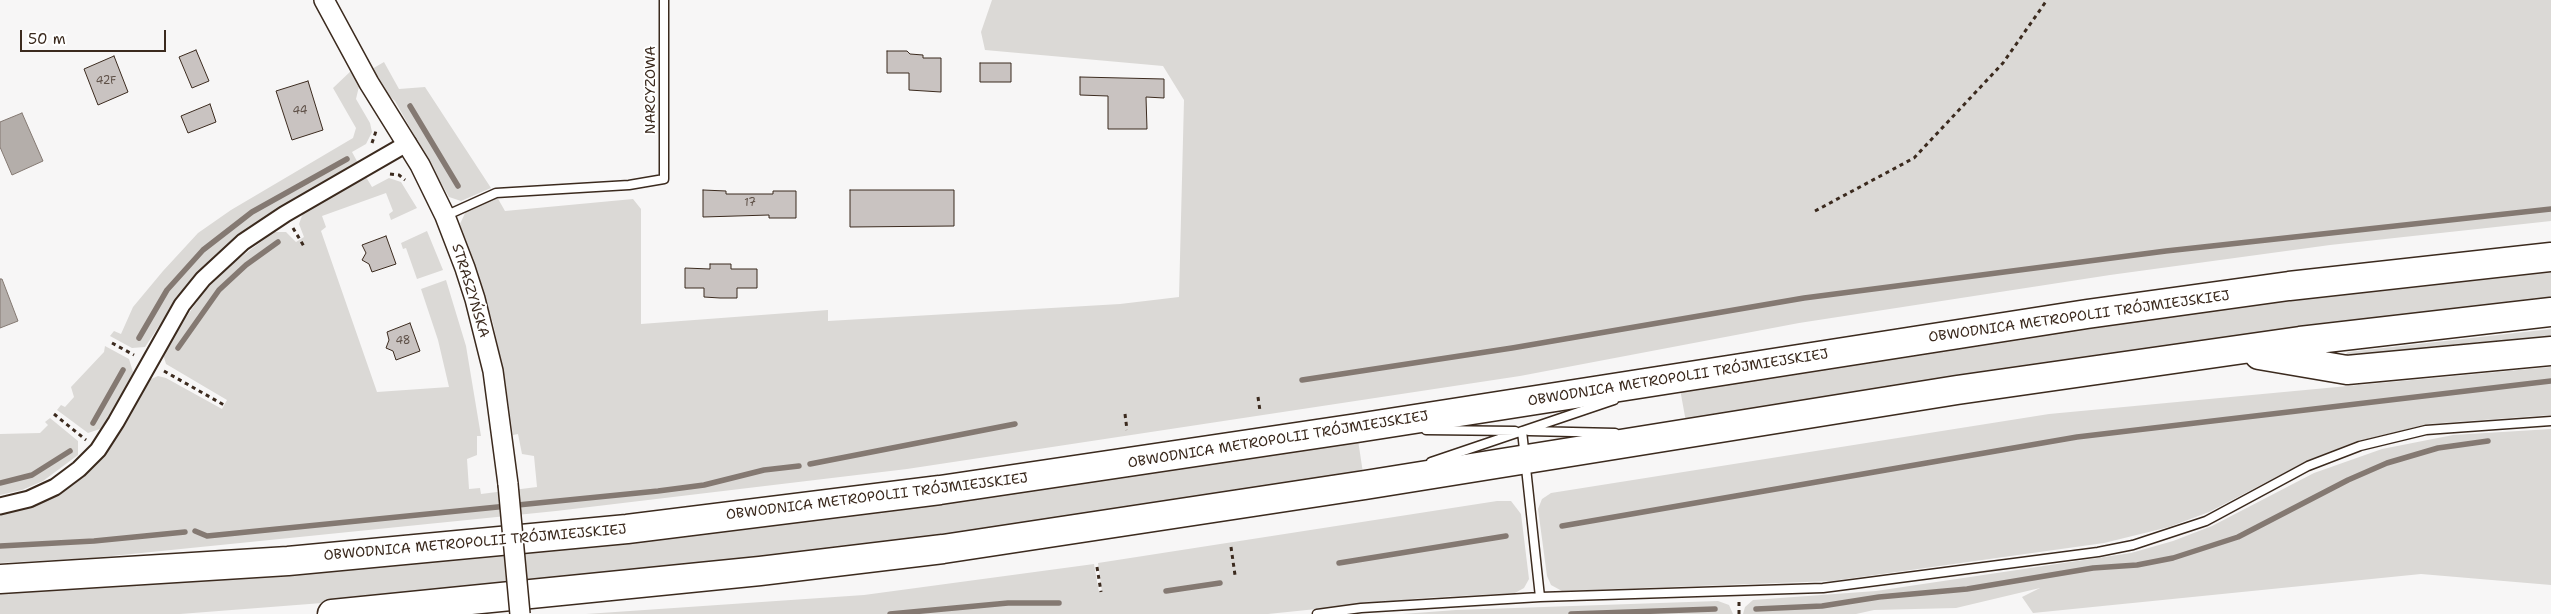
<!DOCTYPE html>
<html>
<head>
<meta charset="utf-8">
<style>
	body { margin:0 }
	#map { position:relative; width:2551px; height:614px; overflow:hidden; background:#f7f6f6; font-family:"Shantell Sans",sans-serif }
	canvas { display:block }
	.scale { position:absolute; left:20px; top:30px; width:146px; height:22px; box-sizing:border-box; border:2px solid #3b2a1e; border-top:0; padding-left:6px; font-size:15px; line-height:18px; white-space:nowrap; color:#3b2a1e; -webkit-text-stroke:4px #fff; paint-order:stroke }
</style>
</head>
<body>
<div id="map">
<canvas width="2551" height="614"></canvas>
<div class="scale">50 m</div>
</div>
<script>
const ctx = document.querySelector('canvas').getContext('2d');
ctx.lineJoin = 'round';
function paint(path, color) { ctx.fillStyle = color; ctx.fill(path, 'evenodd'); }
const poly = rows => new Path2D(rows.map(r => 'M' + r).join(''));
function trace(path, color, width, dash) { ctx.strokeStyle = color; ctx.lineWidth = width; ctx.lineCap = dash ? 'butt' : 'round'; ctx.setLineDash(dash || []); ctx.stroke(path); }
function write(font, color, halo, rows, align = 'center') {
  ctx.font = font + ' "Shantell Sans",sans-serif'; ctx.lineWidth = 4; ctx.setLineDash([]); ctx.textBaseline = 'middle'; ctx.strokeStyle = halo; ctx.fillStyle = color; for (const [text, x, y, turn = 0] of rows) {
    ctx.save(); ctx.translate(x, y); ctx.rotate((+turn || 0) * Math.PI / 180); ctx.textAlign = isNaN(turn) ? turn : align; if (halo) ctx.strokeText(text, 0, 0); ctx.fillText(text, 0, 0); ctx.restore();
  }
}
paint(poly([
	[992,0,2551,0,2551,221,2330,245,2110,275,1799,323,1520,376,907,469,556,511,92,558,0,563,0,515,40,504,61,493,87,473,112,444,149,380,158,376,166,378,222,409,227,400,166,364,163,354,169,342,203,293,233,263,274,232,286,232,296,242,304,237,299,224,303,213,366,177,372,187,389,178,401,182,417,208,391,220,389,214,393,211,386,193,322,216,326,227,321,231,377,392,449,387,438,340,421,289,446,280,466,346,481,436,477,436,477,455,467,459,469,489,480,488,481,494,537,487,534,456,522,454,518,434,513,435,505,380,493,323,460,224,466,211,497,197,505,211,633,199,641,209,641,324,828,310,828,321,1120,304,1179,297,1184,100,1163,66,985,50,981,32],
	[368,61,372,69,384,62,399,89,425,87,491,188,461,201,449,197,395,101,375,83,364,63],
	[353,69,360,82,356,99,370,123,372,132,366,144,352,152,358,163,268,215,228,244,185,287,145,347,132,348,110,336,114,331,121,334,133,307,163,271,198,233,231,210,353,138,356,128,333,88],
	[427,231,443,270,417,279,406,248,403,249,401,243],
	[2551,270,2551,301,1686,422,1680,389,2252,303],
	[2551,329,2551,339,2345,355,2348,352],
	[105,346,129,359,133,372,116,406,100,429,88,433,57,410,61,405,65,407,74,397,71,387,104,352],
	[2551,367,2551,415,2428,424,2355,442,2309,460,2209,512,2169,527,2104,543,1832,581,1562,591,1551,585,1547,576,1538,509,1542,499,1551,493,2049,414],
	[50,418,78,441,78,455,43,481,22,490,0,495,0,434,40,433,48,425,45,422],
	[2551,429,2551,585,2421,574,2033,613,2022,597,2040,588,1956,608,1874,610,1856,614,1743,614,1745,607,1753,600,1876,591,2131,553,2173,541,2212,526,2314,473,2382,449,2453,435],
	[1358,440,1363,473,1043,522,819,552,387,598,180,614,0,614,0,592,384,566,712,532,938,504],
	[1497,501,1511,501,1521,514,1529,579,1524,588,1515,593,1423,598,1268,614,586,614,864,595,1094,564,1099,592,1102,592,1098,563],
	[1718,601,1729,605,1733,614,1402,614,1456,610]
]), '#dbd9d6');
const water = poly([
	[22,113,43,161,12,175,0,147,0,122,22,113],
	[0,279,2,279,18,321,0,328,0,279]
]);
paint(water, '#b4aeaa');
trace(water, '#847972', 1);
trace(poly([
	[410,106,458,186],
	[139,338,167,290,203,250,252,212,347,159],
	[178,348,219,290,246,265,278,242],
	[1302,380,1512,348,1804,298,2166,251,2551,209],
	[93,423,123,370],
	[810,464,1015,424],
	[0,483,32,475,70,451],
	[1562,526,2077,437,2551,381],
	[195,531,207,536,658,491,704,485,764,470,799,466],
	[0,546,94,541,185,532],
	[1339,563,1506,536],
	[1166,591,1220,583],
	[1756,609,1822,606,1879,597,1967,589,2093,568,2137,565,2173,558,2238,537,2348,480,2387,463,2438,448,2488,441],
	[890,614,1008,603,1059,603],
	[1571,614,1715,609]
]), '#847972', 5.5);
const building = poly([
	[196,50,209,81,192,88,179,57,196,50],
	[887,51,907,51,910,54,923,55,923,58,941,58,941,92,909,90,909,73,887,73,887,51],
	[114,56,128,92,98,105,84,69,114,56],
	[980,63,1011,63,1011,82,980,82,980,63],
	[1080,77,1164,79,1164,98,1146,97,1147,129,1108,129,1108,96,1080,95,1080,77],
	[308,81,323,130,292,140,276,91,308,81],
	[210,104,216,122,188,133,181,116,210,104],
	[703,190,726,191,726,194,773,194,773,191,796,191,796,218,769,218,769,215,703,217,703,190],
	[850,190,954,190,954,226,850,227,850,190],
	[386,236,396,264,372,272,369,264,362,260,366,253,362,245,386,236],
	[710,264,731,264,731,269,757,269,757,288,737,288,737,298,720,298,704,297,704,288,685,288,685,268,710,269,710,264],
	[410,323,420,351,396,360,393,351,386,348,389,340,387,332,410,323]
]);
paint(building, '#c9c3c1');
trace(building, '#3b2a1e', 1);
const service = poly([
	[445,216,496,193,629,185,664,179,664,0],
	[1426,430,1515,431],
	[1522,431,1540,597],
	[1529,431,1615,433],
	[1431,462,1614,400],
	[1317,614,1361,608,1540,597,1823,588,2098,552,2133,545,2206,521,2308,466,2360,446,2426,430,2551,421]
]);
const minor = poly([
	[0,506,29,499,55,487,79,469,98,450,116,422,182,305,203,279,243,242,285,214,408,143]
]);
const tertiary = poly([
	[324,0,369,83,420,165,445,216,465,268,475,299,493,371,508,484]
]);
const motorway = poly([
	[2259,355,2347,370,2551,351],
	[0,579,288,561,627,529,940,490,1357,428,2087,314,2289,286,2551,257],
	[332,614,760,571,943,549,1365,485,1957,390,2300,341,2551,312]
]);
trace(service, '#3b2a1e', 11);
trace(minor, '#3b2a1e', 19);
trace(tertiary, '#3b2a1e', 22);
trace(motorway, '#3b2a1e', 31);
trace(poly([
	[372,143,376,131],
	[390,174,399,175,405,180],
	[1815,211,1914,158,2003,63,2047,0],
	[293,228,305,248],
	[112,343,134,355],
	[164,371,224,405],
	[1258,397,1260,411],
	[54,414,86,440],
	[1125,414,1127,430],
	[1231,547,1235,575],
	[1097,567,1101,592],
	[1739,602,1739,614]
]), '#3b2a1e', 3, [4, 4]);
trace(service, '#fff', 8);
trace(minor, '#fff', 15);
trace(tertiary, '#fff', 19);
trace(motorway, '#fff', 28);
const tertiaryBridge = poly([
	[508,484,520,614]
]);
trace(tertiaryBridge, '#3b2a1e', 22, []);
trace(tertiaryBridge, '#fff', 19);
write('11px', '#5e5047', null, [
	["42F",106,81],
	["44",300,111],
	["17",750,203],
	["48",403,341]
]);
write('14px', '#3b2a1e', '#fff', [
	["NARCYZOWA",651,90,-90],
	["STRASZYŃSKA",470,291,73],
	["OBWODNICA METROPOLII TRÓJMIEJSKIEJ",2079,317,-8],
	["OBWODNICA METROPOLII TRÓJMIEJSKIEJ",1678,378,-9],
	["OBWODNICA METROPOLII TRÓJMIEJSKIEJ",1278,440,-9],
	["OBWODNICA METROPOLII TRÓJMIEJSKIEJ",877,497,-7],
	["OBWODNICA METROPOLII TRÓJMIEJSKIEJ",475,543,-5]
]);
</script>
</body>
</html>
